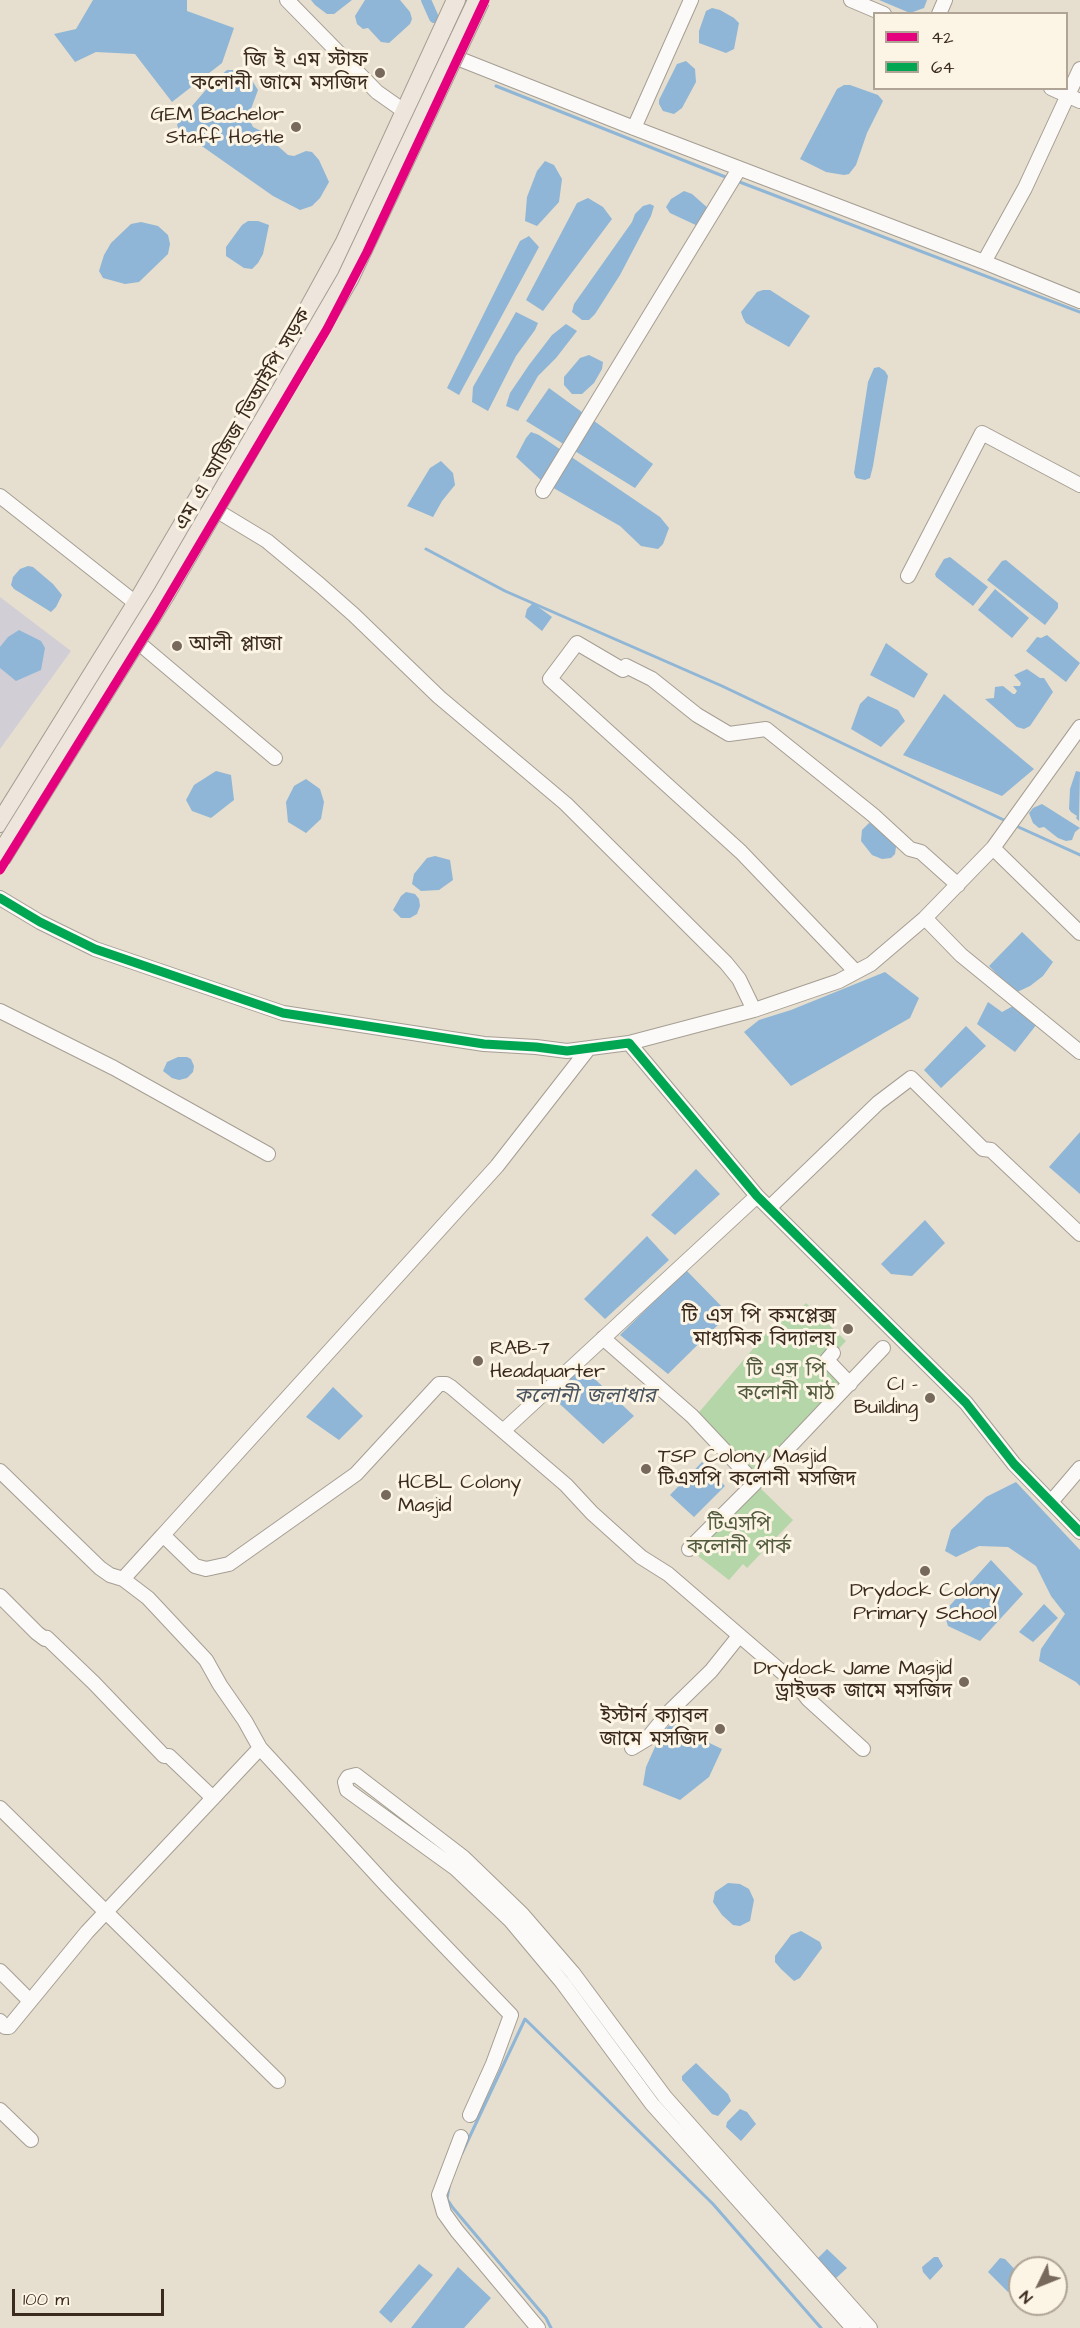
<!DOCTYPE html>
<html>
<head>
<meta charset="utf-8">
<style>
	body { margin:0 }
	#map { position:relative; width:1080px; height:2328px; overflow:hidden; background:#e6dece; font-family:"Architects Daughter",sans-serif }
	canvas { display:block }
	.legend { position:absolute; left:873px; top:12px; width:195px; height:78px; box-sizing:border-box; background:#fcf5e5; border:2px solid #afa495; margin:0; padding:8px 10px; list-style:none; font-size:18px; color:#3b2a1e }
	.legend li { display:flex; align-items:center; gap:12px; height:30px }
	.legend b { width:30px; border:2px solid #afa495 }
	.north { position:absolute; left:1008px; top:2256px; width:60px; height:60px; box-sizing:border-box; background:#fcf5e5; border:2px solid #afa495; border-radius:50%; rotate:227deg; font-size:16px; font-weight:700; line-height:24px; text-align:center; color:#3b2a1e }
	.north::after { content:''; display:block; margin:auto; width:21px; height:27px; background:#77695c; clip-path:polygon(50% 0,100% 100%,50% 72%,0 100%) }
	.scale { position:absolute; left:12px; top:2289px; width:152px; height:27px; box-sizing:border-box; border:3px solid #3b2a1e; border-top:0; padding-left:8px; font-size:18px; line-height:21px; white-space:nowrap; color:#3b2a1e; -webkit-text-stroke:4px #fcf5e5; paint-order:stroke }
</style>
</head>
<body>
<div id="map">
<canvas width="1080" height="2328"></canvas>
<ul class="legend">
<li><b style="height:8px;background:#e5007d"></b>42</li>
<li><b style="height:8px;background:#00a651"></b>64</li>
</ul>
<div class="north">N</div>
<div class="scale">100 m</div>
</div>
<script>
const ctx = document.querySelector('canvas').getContext('2d');
ctx.lineJoin = 'round';
function paint(path, color) { ctx.fillStyle = color; ctx.fill(path, 'evenodd'); }
const poly = rows => new Path2D(rows.map(r => 'M' + r).join(''));
function trace(path, color, width, dash) { ctx.strokeStyle = color; ctx.lineWidth = width; ctx.lineCap = dash ? 'butt' : 'round'; ctx.setLineDash(dash || []); ctx.stroke(path); }
function write(font, color, halo, rows, align = 'center') {
  ctx.font = font + ' "Architects Daughter","Noto Sans Bengali",sans-serif'; ctx.lineWidth = 6; ctx.setLineDash([]); ctx.textBaseline = 'middle'; ctx.strokeStyle = halo; ctx.fillStyle = color; for (const [text, x, y, turn = 0] of rows) {
    ctx.save(); ctx.translate(x, y); ctx.rotate((+turn || 0) * Math.PI / 180); ctx.textAlign = isNaN(turn) ? turn : align; if (halo) ctx.strokeText(text, 0, 0); ctx.fillText(text, 0, 0); ctx.restore();
  }
}
paint(poly([
	[0,597,71,651,0,749]
]), '#d2ced6');
paint(poly([
	[806,1303,846,1341,828,1360,851,1383,755,1483,793,1520,747,1568,743,1564,729,1580,689,1549,755,1483,695,1417,786,1310,793,1316]
]), '#b4d6a8');
paint(poly([
	[93,0,187,0,187,11,234,28,222,63,172,102,135,54,96,52,75,62,54,34,76,29],
	[311,0,352,0,334,14,327,14,315,5],
	[365,0,400,0,410,12,412,19,410,24,389,43,381,42,368,28,363,29,357,24,355,16],
	[879,0,927,0,924,8,910,13],
	[712,8,720,10,734,18,739,23,734,49,726,53,699,43,699,31,706,11],
	[686,61,695,69,696,82,682,108,674,114,663,111,659,104,659,100,677,64],
	[227,70,234,70,251,79,258,90,248,117,253,127,261,131,288,155,294,156,306,151,312,152,319,160,329,182,320,198,312,206,300,210,273,196,179,130,177,125,180,120,210,85],
	[844,85,850,85,878,95,883,101,867,133,856,165,849,174,844,175,826,172,800,159,837,89],
	[545,161,554,165,562,179,559,202,537,226,525,221,527,197,537,171],
	[684,191,692,194,709,209,700,227,670,213,666,207,671,199],
	[588,198,603,207,612,219,543,311,526,300,577,203],
	[650,204,654,206,651,216,620,275,595,314,589,320,582,320,572,312,574,304,632,222,635,214,643,206],
	[248,221,258,221,269,225,263,254,258,263,252,269,244,268,226,256,226,247,242,225],
	[141,222,158,226,168,235,170,244,168,254,139,282,125,284,103,278,99,271,104,255,111,243,131,224],
	[529,236,539,247,459,395,447,388,520,241],
	[763,290,770,290,810,316,789,347,746,323,743,318,741,312,757,292],
	[516,312,538,323,535,330,516,356,488,411,472,402,473,387],
	[566,324,577,331,556,358,538,376,518,411,506,406,510,393,529,365,552,335],
	[589,355,603,362,602,369,594,383,582,394,572,394,564,385,564,377,580,358],
	[879,367,885,371,888,376,873,466,870,478,865,480,856,478,854,473,868,382,874,368],
	[549,388,653,464,635,488,526,421],
	[531,432,539,435,660,517,669,528,663,544,658,549,641,546,620,526,543,482,516,457,526,438],
	[441,461,453,473,455,485,442,501,433,517,407,506,430,468],
	[950,557,988,587,973,606,936,577,935,574,944,559],
	[1006,560,1058,603,1058,608,1045,625,987,580,1002,561],
	[28,566,33,567,53,584,62,595,56,607,51,612,14,589,11,585,13,577,20,569],
	[995,589,1029,618,1012,638,978,610],
	[533,603,552,617,542,631,525,617,527,609],
	[19,630,41,641,45,648,41,670,16,681,0,668,0,647,8,637],
	[1047,635,1080,663,1066,682,1026,651,1037,637,1041,638],
	[886,643,928,674,914,698,870,675],
	[1027,669,1040,678,1044,678,1053,692,1030,726,1024,729,1017,727,985,699,994,698,995,687,1003,686,1013,694,1015,694,1017,691,1013,686,1020,686,1021,683,1014,675],
	[944,694,1034,769,1002,796,903,755],
	[868,696,898,710,905,721,881,747,851,729,860,704],
	[216,771,231,775,234,800,211,818,192,811,186,800,194,785],
	[1076,771,1080,772,1079,821,1076,818,1077,816,1071,812,1069,809,1070,789],
	[306,779,320,789,324,802,321,819,306,833,288,822,286,802,294,786],
	[1042,804,1080,828,1075,832,1072,840,1066,841,1058,838,1044,827,1039,828,1033,823,1029,813,1033,808],
	[869,823,880,826,892,839,896,847,895,854,891,858,882,859,872,855,861,841,862,830],
	[435,856,450,860,453,880,439,890,421,891,412,884,414,874,427,858],
	[406,892,415,894,419,899,420,906,417,914,410,918,401,918,393,910,401,896],
	[1022,932,1053,962,1043,976,1030,986,1015,993,989,966],
	[885,972,919,998,910,1018,791,1086,744,1032,759,1020,791,1010],
	[988,1002,1002,1012,1013,1006,1037,1024,1015,1052,977,1024],
	[966,1026,986,1046,941,1088,924,1070],
	[178,1057,187,1057,191,1059,194,1066,193,1072,187,1078,179,1080,172,1078,163,1071,167,1062],
	[1080,1132,1080,1194,1049,1167],
	[696,1169,720,1194,675,1235,651,1215],
	[925,1220,945,1243,912,1276,891,1274,881,1264],
	[647,1236,669,1260,605,1319,584,1299],
	[686,1270,729,1314,668,1374,620,1335],
	[582,1367,634,1416,603,1444,549,1394],
	[333,1387,363,1416,339,1440,306,1417],
	[702,1462,725,1486,694,1517,670,1495],
	[1016,1482,1080,1550,1080,1686,1076,1682,1039,1661,1041,1649,1065,1614,1051,1596,1036,1566,1008,1547,979,1546,956,1557,945,1551,951,1530,986,1497],
	[991,1560,1023,1594,980,1641,948,1626,944,1612],
	[1044,1604,1058,1618,1033,1642,1019,1632],
	[674,1719,699,1738,722,1749,709,1777,680,1800,643,1785,646,1767,659,1738],
	[728,1883,740,1884,749,1889,754,1900,750,1921,740,1926,733,1925,722,1915,713,1902,715,1892],
	[801,1931,820,1942,822,1948,800,1978,794,1981,781,1969,775,1962,775,1956,791,1935],
	[696,2063,728,2094,731,2101,718,2116,712,2114,682,2080,682,2076],
	[740,2109,747,2112,756,2124,741,2141,726,2127,727,2122],
	[827,2249,847,2268,835,2279,816,2260],
	[934,2257,938,2257,943,2266,930,2280,923,2272,922,2267],
	[1000,2258,1005,2259,1020,2275,1020,2281,1008,2292,988,2272],
	[419,2264,433,2275,391,2323,379,2312],
	[458,2267,491,2298,464,2328,411,2328]
]), '#8fb6d6');
trace(poly([
	[496,86,728,178],
	[737,181,1080,312],
	[426,549,505,591,722,686,1008,822],
	[1014,825,1080,855],
	[462,2153,525,2019,713,2204,821,2328],
	[449,2187,447,2199,453,2208,546,2318,551,2328]
]), '#8fb6d6', 3);
trace(poly([
	[426,0,434,18]
]), '#8fb6d6', 10);
const minor = poly([
	[287,0,377,92,404,111],
	[691,0,634,128,984,262,1080,301],
	[851,0,884,14],
	[939,14,945,0],
	[457,58,634,128],
	[1051,88,1080,101],
	[984,262,1025,188,1080,69],
	[543,491,739,169],
	[0,496,142,608],
	[219,512,267,541,320,585,354,615,439,697,566,804,726,963,739,979,754,1010],
	[908,576,982,433,1080,485],
	[140,644,275,758],
	[993,848,1080,933],
	[0,898,40,922,95,949,283,1013,484,1044,536,1047,567,1051,629,1043,757,1196,966,1403,1014,1464,1080,1532],
	[925,918,961,955,1080,1052],
	[856,972,741,852,550,679,577,643,623,670,626,666,652,679,697,715,729,734,766,729,873,815,910,849,921,852,958,885],
	[0,1011,114,1068,268,1154],
	[629,1043,754,1010,839,981,871,964,925,918,993,848,1080,727],
	[769,1208,878,1103,911,1078,983,1149,991,1150,1080,1234],
	[603,1338,692,1416,755,1483,883,1348],
	[833,1353,827,1360,850,1384],
	[503,1431,566,1485,592,1513,641,1557,668,1574,797,1685,808,1699,863,1749],
	[0,1471,100,1568,110,1575,123,1579,163,1535,195,1566,206,1569,229,1564,356,1474,439,1384,446,1384,451,1387,503,1431,757,1196],
	[1051,1502,1080,1468],
	[163,1535,497,1166,589,1048],
	[689,1549,755,1483],
	[123,1579,148,1598,206,1660,220,1685,245,1721,260,1748],
	[0,1596,37,1633,45,1639,47,1638,94,1683,164,1756,169,1756,213,1798],
	[632,1748,647,1739,669,1712,711,1671,739,1636],
	[0,1808,278,2081],
	[0,1971,30,2001],
	[0,2021,5,2027,9,2027,87,1932,260,1748,387,1886,511,2015,493,2064,470,2115],
	[0,2110,31,2140],
	[461,2137,439,2195,444,2213,457,2231,538,2328],
	[853,2328,652,2104,562,1982,511,1921,455,1868,347,1790,345,1782,348,1777,356,1775,463,1857,522,1914,573,1973,665,2097,870,2328]
]);
const major = poly([
	[0,823,136,604,294,335,345,242,456,0]
]);
trace(minor, '#a59e93', 16);
trace(major, '#a59e93', 20);
trace(minor, '#fbfaf8', 14);
trace(major, '#eee5dc', 18);
const highwayBridge = poly([
	[0,858,164,594,348,278,479,0]
]);
trace(highwayBridge, '#a59e93', 23, []);
trace(highwayBridge, '#eee5dc', 21);
trace(poly([
	[0,870,156,618,327,329,367,252,485,0]
]), '#e5007d', 9);
trace(poly([
	[0,898,40,922,95,949,283,1013,484,1044,536,1047,567,1051,629,1043,757,1196,966,1403,1014,1464,1080,1532]
]), '#00a651', 9);
for (const [x, y, r, color] of [
	[380,73,6,"#77695c"],
	[296,127,6,"#77695c"],
	[177,646,6,"#77695c"],
	[848,1329,6,"#77695c"],
	[478,1361,6,"#77695c"],
	[930,1398,6,"#77695c"],
	[646,1469,6,"#77695c"],
	[386,1495,6,"#77695c"],
	[925,1571,6,"#77695c"],
	[964,1682,6,"#77695c"],
	[720,1729,6,"#77695c"]
]) { const dot = new Path2D(); dot.arc(x, y, r, 0, 2 * Math.PI); ctx.fillStyle = color; ctx.fill(dot); trace(dot, '#fcf5e5', 2); }
write('20px', '#3b2a1e', '#fcf5e5', [
	["জি ই এম স্টাফ",368,62],
	["কলোনী জামে মসজিদ",368,85],
	["GEM Bachelor",284,116],
	["Staff Hostle",284,139],
	["আলী প্লাজা",189,646,"left"],
	["টি এস পি কমপ্লেক্স",836,1318],
	["মাধ্যমিক বিদ্যালয়",836,1341],
	["RAB-7",490,1350,"left"],
	["Headquarter",490,1373,"left"],
	["C1 -",918,1386],
	["Building",918,1409],
	["TSP Colony Masjid",658,1458,"left"],
	["টিএসপি কলোনী মসজিদ",658,1481,"left"],
	["HCBL Colony",398,1484,"left"],
	["Masjid",398,1507,"left"],
	["Drydock Colony",925,1592,"center"],
	["Primary School",925,1615,"center"],
	["Drydock Jame Masjid",952,1670],
	["ড্রাইডক জামে মসজিদ",952,1693],
	["ইস্টার্ন ক্যাবল",708,1718],
	["জামে মসজিদ",708,1741]
], 'right');
write('20px', '#3b2a1e', '#fcf5e5', [
	["এম এ আজিজ ভিআইপি সড়ক",244,420,-60]
]);
write('20px', '#535c3e', '#fcf5e5', [
	["টি এস পি",786,1372],
	["কলোনী মাঠ",786,1395],
	["টিএসপি",739,1526],
	["কলোনী পার্ক",739,1549]
]);
write('italic 21px', '#4b5560', '#fcf5e5', [
	["কলোনী জলাধার",585,1398]
]);
</script>
</body>
</html>
